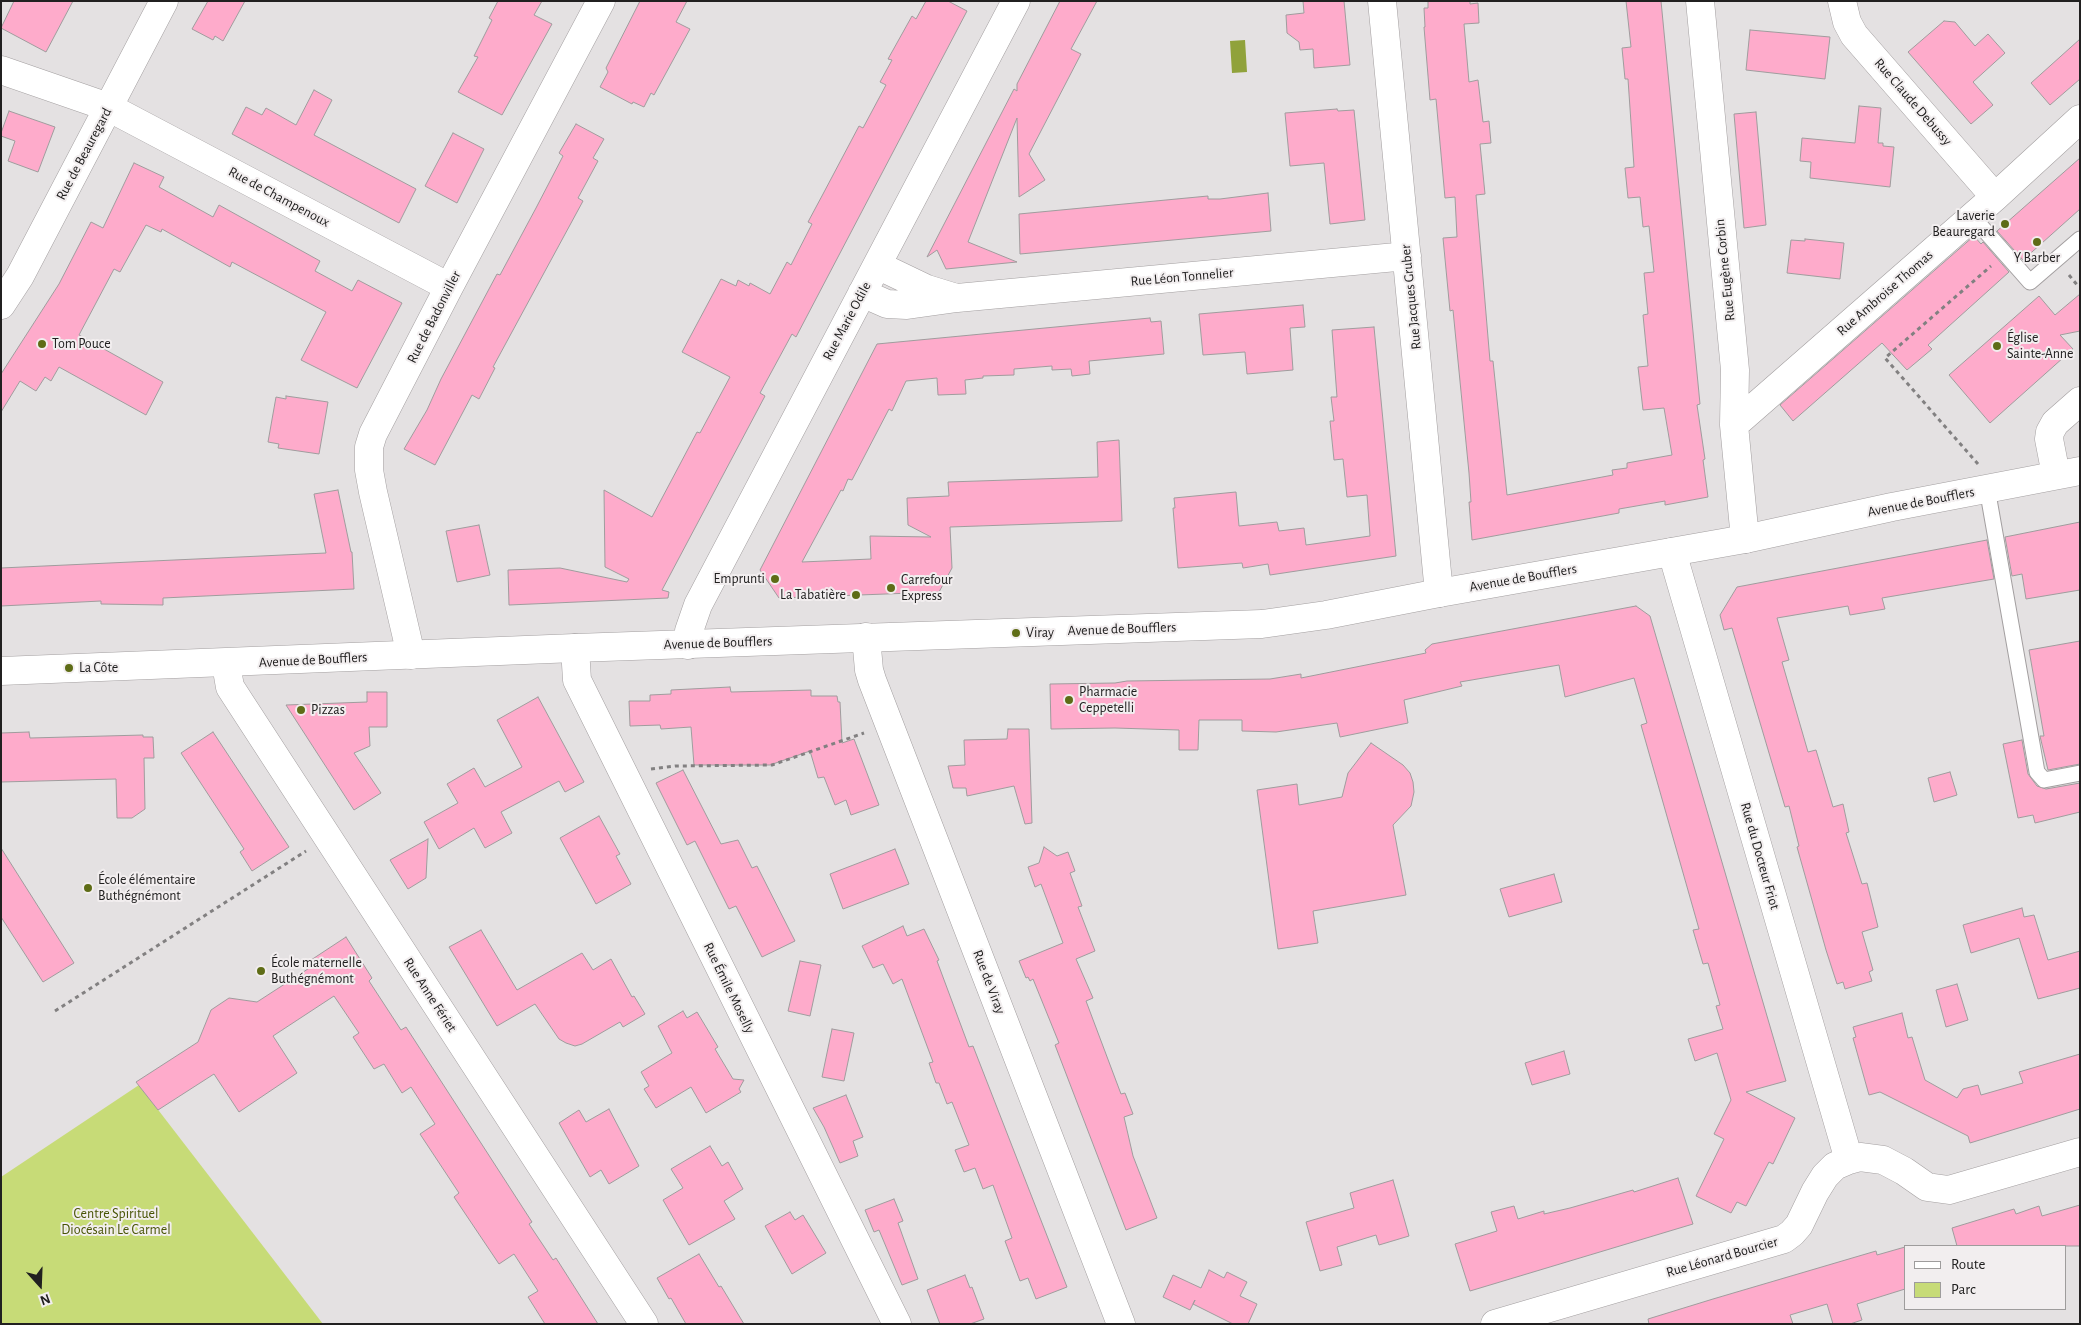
<!DOCTYPE html>
<html>
<head>
<meta charset="utf-8">
<style>
	body { margin:0 }
	#map { position:relative; width:2081px; height:1325px; overflow:hidden; background:#e4e1e2; font-family:"Alegreya Sans",sans-serif }
	canvas { display:block }
	.frame { position:absolute; inset:0; border:2px solid #212020; pointer-events:none }
	.legend { position:absolute; left:1904px; top:1245px; width:162px; height:65px; box-sizing:border-box; background:#f2eeef; border:1px solid #9e9c9c; margin:0; padding:6px 9px; list-style:none; font-size:15px; color:#212020 }
	.legend li { display:flex; align-items:center; gap:10px; height:25px }
	.legend b { width:25px; border:1px solid #9e9c9c }
	.north { position:absolute; left:15px; top:1260px; width:50px; height:50px; -webkit-text-stroke:4px #f2eeef; paint-order:stroke; rotate:160deg; font-size:14px; font-weight:700; line-height:20px; text-align:center; color:#212020 }
	.north::after { content:''; display:block; margin:auto; width:18px; height:22px; background:#212020; clip-path:polygon(50% 0,100% 100%,50% 72%,0 100%) }
</style>
</head>
<body>
<div id="map">
<canvas width="2081" height="1325"></canvas>
<div class="frame"></div>
<ul class="legend">
<li><b style="height:6px;background:#fff"></b>Route</li>
<li><b style="height:14px;background:#c7db77"></b>Parc</li>
</ul>
<div class="north">N</div>
</div>
<script>
const ctx = document.querySelector('canvas').getContext('2d');
ctx.lineJoin = 'round';
function paint(path, color) { ctx.fillStyle = color; ctx.fill(path, 'evenodd'); }
const poly = rows => new Path2D(rows.map(r => 'M' + r).join(''));
function trace(path, color, width, dash) { ctx.strokeStyle = color; ctx.lineWidth = width; ctx.lineCap = dash ? 'butt' : 'round'; ctx.setLineDash(dash || []); ctx.stroke(path); }
function write(font, color, halo, rows, align = 'center') {
  ctx.font = font + ' "Alegreya Sans",sans-serif'; ctx.lineWidth = 4; ctx.setLineDash([]); ctx.textBaseline = 'middle'; ctx.strokeStyle = halo; ctx.fillStyle = color; for (const [text, x, y, turn = 0] of rows) {
    ctx.save(); ctx.translate(x, y); ctx.rotate((+turn || 0) * Math.PI / 180); ctx.textAlign = isNaN(turn) ? turn : align; if (halo) ctx.strokeText(text, 0, 0); ctx.fillText(text, 0, 0); ctx.restore();
  }
}
paint(poly([
	[139,1085,323,1324,1,1324,1,1177]
]), '#c7db77');
paint(poly([
	[1245,40,1247,72,1232,73,1230,41]
]), '#90a23b');
const building = poly([
	[14,1,73,1,46,52,1,28,14,1],
	[208,1,245,1,223,41,215,36,213,40,192,29,208,1],
	[498,1,542,1,534,15,552,24,502,115,458,92,478,57,474,56,492,20,489,18,498,1],
	[640,1,687,1,676,22,690,29,654,95,651,93,644,107,633,102,632,104,600,87,608,72,606,68,640,1],
	[926,1,948,1,967,11,796,337,792,334,760,393,765,396,662,590,669,592,668,598,509,605,508,570,560,568,627,582,629,579,605,567,604,490,652,517,697,432,700,433,730,377,682,352,721,279,736,286,738,280,749,286,750,283,770,294,787,262,791,265,812,224,808,222,823,194,859,126,863,128,886,85,880,82,892,60,888,59,912,16,916,19,926,1],
	[1060,1,1097,1,1071,49,1081,54,1029,154,1045,180,1019,197,1017,118,968,242,1017,262,946,269,937,250,927,257,1014,89,1017,91,1017,84,1060,1],
	[1303,1,1344,1,1350,65,1314,68,1313,49,1300,50,1299,42,1287,33,1286,15,1304,13,1303,1],
	[1428,1,1470,1,1470,4,1478,3,1479,23,1464,24,1469,82,1478,80,1483,122,1489,121,1491,143,1480,144,1485,194,1476,195,1490,361,1493,361,1507,495,1613,475,1612,470,1627,468,1627,463,1672,455,1664,408,1643,410,1638,367,1648,366,1643,315,1648,314,1644,273,1654,272,1649,226,1643,227,1640,197,1628,198,1625,168,1634,167,1628,79,1625,79,1622,48,1631,47,1626,1,1661,1,1700,404,1697,405,1705,459,1703,460,1708,497,1665,505,1665,501,1619,509,1619,513,1472,540,1469,502,1471,502,1469,473,1453,310,1450,311,1443,238,1457,237,1455,197,1445,198,1436,99,1430,100,1424,27,1425,27,1424,8,1428,8,1428,1],
	[1944,21,1955,22,1975,46,1988,34,2005,53,1973,82,1993,105,1971,124,1908,52,1944,21],
	[1750,30,1830,37,1825,79,1746,70,1750,30],
	[2080,39,2080,79,2050,105,2031,83,2080,39],
	[314,90,332,100,314,135,416,189,399,223,232,134,246,107,262,115,266,108,296,125,314,90],
	[1859,106,1881,108,1878,143,1883,143,1883,146,1894,147,1890,187,1810,178,1811,162,1800,161,1802,138,1855,143,1859,106],
	[1337,109,1338,111,1354,110,1365,220,1330,224,1324,163,1290,166,1285,113,1337,109],
	[9,111,55,127,38,172,8,161,15,141,1,136,1,133,9,111],
	[1756,112,1766,225,1744,228,1734,114,1756,112],
	[576,124,604,139,593,158,598,161,578,198,583,201,493,367,495,368,479,399,472,395,435,465,404,449,427,410,441,379,497,274,500,275,536,208,563,156,559,153,576,124],
	[453,133,484,149,457,203,425,186,453,133],
	[2080,158,2080,209,2023,260,1997,231,2080,158],
	[134,163,164,177,159,187,213,217,219,205,320,261,315,271,352,291,358,280,402,303,357,388,301,360,326,312,232,262,230,267,162,229,161,232,146,225,120,272,114,269,79,335,163,382,146,415,59,367,51,381,45,377,36,391,20,381,1,412,1,374,59,284,91,222,103,228,134,163],
	[1268,193,1271,231,1020,254,1019,214,1208,196,1208,199,1220,199,1268,193],
	[1974,236,1981,244,1983,242,2009,272,1928,345,1932,349,1907,370,1882,343,1793,421,1780,405,1974,236],
	[1805,239,1844,243,1840,279,1787,273,1791,240,1805,241,1805,239],
	[2080,294,2080,331,2060,335,2073,349,1990,423,1949,375,2039,296,2055,315,2080,294],
	[1303,305,1305,327,1290,328,1293,370,1247,374,1245,352,1203,355,1199,314,1303,305],
	[1150,318,1151,322,1161,321,1164,354,1089,361,1090,374,1072,376,1071,369,1052,370,1052,366,1014,369,1014,375,983,376,983,378,965,380,966,394,938,395,937,378,906,381,892,411,889,409,852,480,848,479,843,491,841,490,802,562,871,559,870,536,931,537,908,525,907,498,949,496,948,482,1098,477,1097,442,1119,440,1122,521,950,527,952,568,939,592,779,598,760,570,877,344,1150,318],
	[1374,327,1396,556,1270,575,1268,564,1243,568,1242,563,1178,568,1173,508,1175,508,1174,498,1236,492,1239,526,1277,522,1279,531,1304,528,1306,545,1370,536,1367,495,1347,497,1343,459,1334,460,1330,421,1334,421,1331,397,1337,397,1332,330,1374,327],
	[286,396,328,402,319,454,278,448,279,444,268,442,276,397,286,399,286,396],
	[338,490,351,552,352,552,354,589,163,598,163,605,101,604,101,601,1,606,1,568,326,553,314,494,338,490],
	[2080,522,2080,590,2026,599,2022,574,2012,576,2005,537,2080,522],
	[479,525,490,575,457,582,446,531,479,525],
	[1987,540,1994,579,1882,598,1885,609,1850,615,1848,606,1777,618,1789,660,1782,662,1808,752,1816,750,1833,807,1843,804,1849,832,1846,833,1862,884,1867,883,1878,927,1862,932,1873,970,1869,972,1872,981,1845,989,1843,982,1837,984,1826,950,1797,847,1799,846,1789,806,1785,807,1732,628,1724,630,1720,615,1737,587,1987,540],
	[1636,606,1650,616,1786,1081,1746,1092,1795,1118,1773,1164,1769,1162,1746,1206,1737,1202,1731,1213,1696,1196,1724,1139,1714,1134,1731,1100,1717,1053,1695,1061,1688,1039,1723,1029,1716,1006,1720,1005,1708,963,1703,964,1693,930,1699,929,1641,725,1647,723,1634,678,1565,697,1559,665,1460,682,1462,686,1404,700,1408,723,1340,737,1337,723,1276,732,1242,731,1242,720,1199,720,1198,750,1179,750,1179,730,1115,728,1051,729,1050,684,1115,683,1127,681,1270,679,1301,674,1301,678,1426,653,1425,650,1432,644,1636,606],
	[2080,641,2080,764,2048,770,2040,736,2044,736,2029,650,2080,641],
	[730,687,731,692,811,690,811,696,837,696,838,702,840,702,842,743,854,739,879,805,851,815,846,800,835,805,824,777,818,778,810,751,770,765,694,765,691,727,661,729,660,725,630,726,629,701,650,701,650,695,671,694,671,690,730,687],
	[367,692,387,692,387,727,369,727,370,746,354,753,381,793,354,810,286,705,367,702,367,692],
	[538,697,584,782,565,792,559,781,501,812,512,833,485,848,474,828,439,849,424,822,458,803,447,784,474,768,485,787,522,767,497,720,538,697],
	[1008,729,1029,729,1032,823,1025,824,1014,786,967,796,966,788,953,788,948,766,965,765,964,740,1007,739,1008,729],
	[29,732,30,738,143,735,143,737,153,737,154,758,144,758,145,809,132,818,117,818,116,779,1,782,1,733,29,732],
	[213,732,289,847,252,871,240,852,244,849,181,753,213,732],
	[2022,740,2028,774,2037,786,2046,789,2080,783,2080,812,2035,823,2033,815,2018,818,2003,744,2022,740],
	[1371,743,1403,765,1410,773,1413,782,1414,792,1411,806,1393,825,1406,895,1313,911,1318,943,1278,949,1257,790,1297,784,1299,805,1342,797,1348,773,1371,743],
	[683,770,721,844,738,840,752,868,757,866,795,941,762,957,736,906,729,909,695,841,687,845,656,783,683,770],
	[1950,772,1957,795,1934,802,1928,778,1950,772],
	[599,816,620,854,616,856,631,884,596,904,560,838,599,816],
	[428,839,426,878,408,889,390,860,428,839],
	[1044,847,1057,856,1068,852,1075,871,1070,873,1082,906,1078,907,1095,951,1076,959,1093,998,1086,1001,1121,1094,1125,1093,1133,1114,1124,1117,1133,1156,1157,1218,1126,1230,1055,1045,1059,1043,1033,979,1030,981,1028,977,1026,978,1019,961,1063,943,1041,884,1035,887,1028,867,1039,863,1044,847],
	[1,848,74,963,43,982,1,917,1,848],
	[895,849,909,884,843,909,830,874,895,849],
	[1554,874,1562,902,1509,917,1500,889,1554,874],
	[2022,908,2024,917,2034,915,2048,960,2080,951,2080,988,2038,999,2019,938,1971,953,1963,925,2022,908],
	[903,926,907,936,924,929,939,960,937,961,969,1047,973,1046,1067,1287,1036,1299,1028,1278,1020,1281,1005,1241,1012,1238,993,1185,983,1189,975,1168,964,1172,955,1150,969,1145,952,1102,947,1104,939,1083,936,1083,929,1063,933,1062,902,979,893,984,883,964,873,968,862,946,903,926],
	[481,930,517,990,582,953,593,970,611,959,632,997,634,996,645,1014,623,1027,620,1022,582,1044,575,1046,566,1043,559,1039,535,1004,497,1026,449,947,481,930],
	[346,937,372,978,369,981,401,1030,406,1027,532,1222,529,1224,553,1260,556,1258,598,1324,545,1324,528,1297,538,1291,514,1254,499,1264,454,1197,459,1193,420,1134,435,1124,411,1087,402,1093,384,1064,374,1069,353,1037,359,1033,334,996,273,1036,297,1073,239,1112,214,1074,158,1110,136,1082,198,1042,211,1010,229,998,257,1002,314,965,311,960,346,937],
	[800,961,821,965,810,1016,788,1011,800,961],
	[1957,984,1968,1020,1946,1027,1936,990,1957,984],
	[683,1011,687,1018,697,1012,718,1047,715,1049,733,1079,744,1080,739,1089,741,1092,706,1113,691,1087,656,1108,644,1089,649,1086,641,1072,672,1053,658,1026,683,1011],
	[1902,1013,1908,1038,1912,1037,1925,1080,1957,1098,1963,1089,1978,1085,1981,1095,2023,1083,2019,1072,2080,1054,2080,1109,1970,1143,1968,1136,1880,1092,1869,1095,1853,1038,1856,1037,1853,1027,1902,1013],
	[832,1029,854,1033,844,1081,822,1077,832,1029],
	[1564,1051,1570,1074,1532,1085,1525,1063,1564,1051],
	[846,1095,863,1137,853,1141,858,1156,840,1163,824,1127,813,1108,846,1095],
	[609,1109,639,1166,609,1184,601,1170,590,1177,559,1123,579,1110,586,1122,609,1109],
	[710,1146,722,1166,728,1162,743,1189,724,1201,735,1219,689,1245,663,1200,683,1188,671,1169,710,1146],
	[1678,1178,1693,1224,1470,1291,1455,1244,1497,1231,1491,1212,1514,1206,1518,1219,1544,1211,1544,1214,1570,1208,1633,1190,1634,1192,1678,1178],
	[1393,1180,1409,1236,1379,1245,1376,1235,1337,1247,1342,1265,1320,1271,1306,1222,1354,1208,1350,1193,1393,1180],
	[894,1199,903,1221,898,1223,918,1279,902,1285,879,1230,874,1232,865,1210,894,1199],
	[2080,1205,2080,1246,1957,1246,1952,1228,2014,1209,2016,1214,2039,1206,2042,1216,2080,1205],
	[790,1212,795,1220,803,1215,826,1253,792,1274,765,1226,790,1212],
	[1905,1247,1905,1289,1857,1304,1862,1320,1850,1324,1833,1324,1827,1304,1790,1315,1793,1324,1649,1324,1648,1319,1713,1299,1876,1251,1877,1255,1905,1247],
	[699,1254,719,1287,721,1286,744,1324,686,1324,671,1298,669,1299,657,1278,699,1254],
	[1209,1270,1224,1278,1227,1272,1247,1282,1240,1296,1257,1304,1248,1324,1233,1324,1193,1304,1195,1300,1190,1310,1163,1297,1173,1275,1201,1288,1209,1270],
	[965,1275,970,1288,972,1287,984,1319,970,1324,940,1324,927,1290,965,1275]
]);
paint(building, '#feabcb');
trace(building, '#9f9c9d', 1);
const service = poly([
	[1972,216,2030,282,2080,239],
	[1987,488,2037,772,2044,780,2080,773]
]);
const minor = poly([
	[1382,1,1439,593],
	[1700,1,1735,370,1734,425,1745,539],
	[1842,1,1847,22,1854,35,1995,197],
	[1,70,108,107,449,287],
	[877,265,927,289,953,297],
	[862,293,887,304,907,305,957,298,1407,256],
	[1,305,20,276,164,1],
	[1734,425,1995,197,2080,119],
	[2056,475,2049,439,2050,432,2055,423,2080,401],
	[1672,552,1849,1160],
	[866,637,869,670,872,680,1121,1324],
	[688,645,689,631,698,605,1016,1],
	[575,648,577,680,897,1324],
	[411,655,373,492,369,470,369,447,373,434,449,287,601,1],
	[226,664,230,687,644,1324],
	[1495,1324,1784,1239,1792,1233,1799,1225,1815,1192,1825,1176,1835,1166,1849,1160,1860,1157,1883,1160,1904,1171,1927,1187,1949,1190,2080,1152]
]);
const tertiary = poly([
	[1,671,575,648,1262,624,1326,615,1439,593,1745,539,1892,507,2080,471]
]);
trace(service, '#a39fa0', 17);
trace(minor, '#a39fa0', 29);
trace(tertiary, '#a39fa0', 29);
trace(poly([
	[2069,275,2078,286,2080,285],
	[1978,464,1885,358,1991,266],
	[651,769,675,766,772,765,864,733],
	[55,1011,306,851]
]), '#828081', 3, [4, 4]);
trace(service, '#fff', 15);
trace(minor, '#fff', 28);
trace(tertiary, '#fff', 28);
for (const [x, y, r, color] of [
	[2005,224,5,"#5e6c16"],
	[2037,242,5,"#5e6c16"],
	[42,344,5,"#5e6c16"],
	[1997,346,5,"#5e6c16"],
	[775,579,5,"#5e6c16"],
	[891,588,5,"#5e6c16"],
	[856,595,5,"#5e6c16"],
	[1016,633,5,"#5e6c16"],
	[69,668,5,"#5e6c16"],
	[1069,700,5,"#5e6c16"],
	[301,710,5,"#5e6c16"],
	[88,888,5,"#5e6c16"],
	[261,971,5,"#5e6c16"]
]) { const dot = new Path2D(); dot.arc(x, y, r, 0, 2 * Math.PI); ctx.fillStyle = color; ctx.fill(dot); trace(dot, '#f2eeef', 2); }
write('14px', '#212020', '#f2eeef', [
	["Rue Claude Debussy",1913,102,49],
	["Rue de Beauregard",84,154,-62],
	["Rue de Champenoux",279,197,28],
	["Rue Eugène Corbin",1725,270,-96],
	["Rue Léon Tonnelier",1182,277,-5],
	["Rue Ambroise Thomas",1885,293,-41],
	["Rue Jacques Gruber",1411,297,-96],
	["Rue de Badonviller",434,317,-63],
	["Rue Marie Odile",847,321,-62],
	["Avenue de Boufflers",1921,502,-11],
	["Avenue de Boufflers",1523,578,-10],
	["Avenue de Boufflers",1122,629,-2],
	["Avenue de Boufflers",718,643,-2],
	["Avenue de Boufflers",313,660,-3],
	["Rue du Docteur Friot",1760,856,74],
	["Rue de Viray",989,982,69],
	["Rue Émile Moselly",729,988,64],
	["Rue Anne Fériet",430,995,57],
	["Rue Léonard Bourcier",1722,1257,-16]
]);
write('14px', '#212020', '#f2eeef', [
	["Laverie",1995,216,"right"],
	["Beauregard",1995,232,"right"],
	["Y Barber",2037,258,"center"],
	["Église",2007,338],
	["Sainte-Anne",2007,354],
	["Tom Pouce",52,344],
	["Emprunti",765,579,"right"],
	["Carrefour",901,580],
	["Express",901,596],
	["La Tabatière",846,595,"right"],
	["Viray",1026,633],
	["La Côte",79,668],
	["Pharmacie",1079,692],
	["Ceppetelli",1079,708],
	["Pizzas",311,710],
	["École élémentaire",98,880],
	["Buthégnémont",98,896],
	["École maternelle",271,963],
	["Buthégnémont",271,979]
], 'left');
write('14px', '#485405', '#f2eeef', [
	["Centre Spirituel",116,1214],
	["Diocésain Le Carmel",116,1230]
]);
</script>
</body>
</html>
